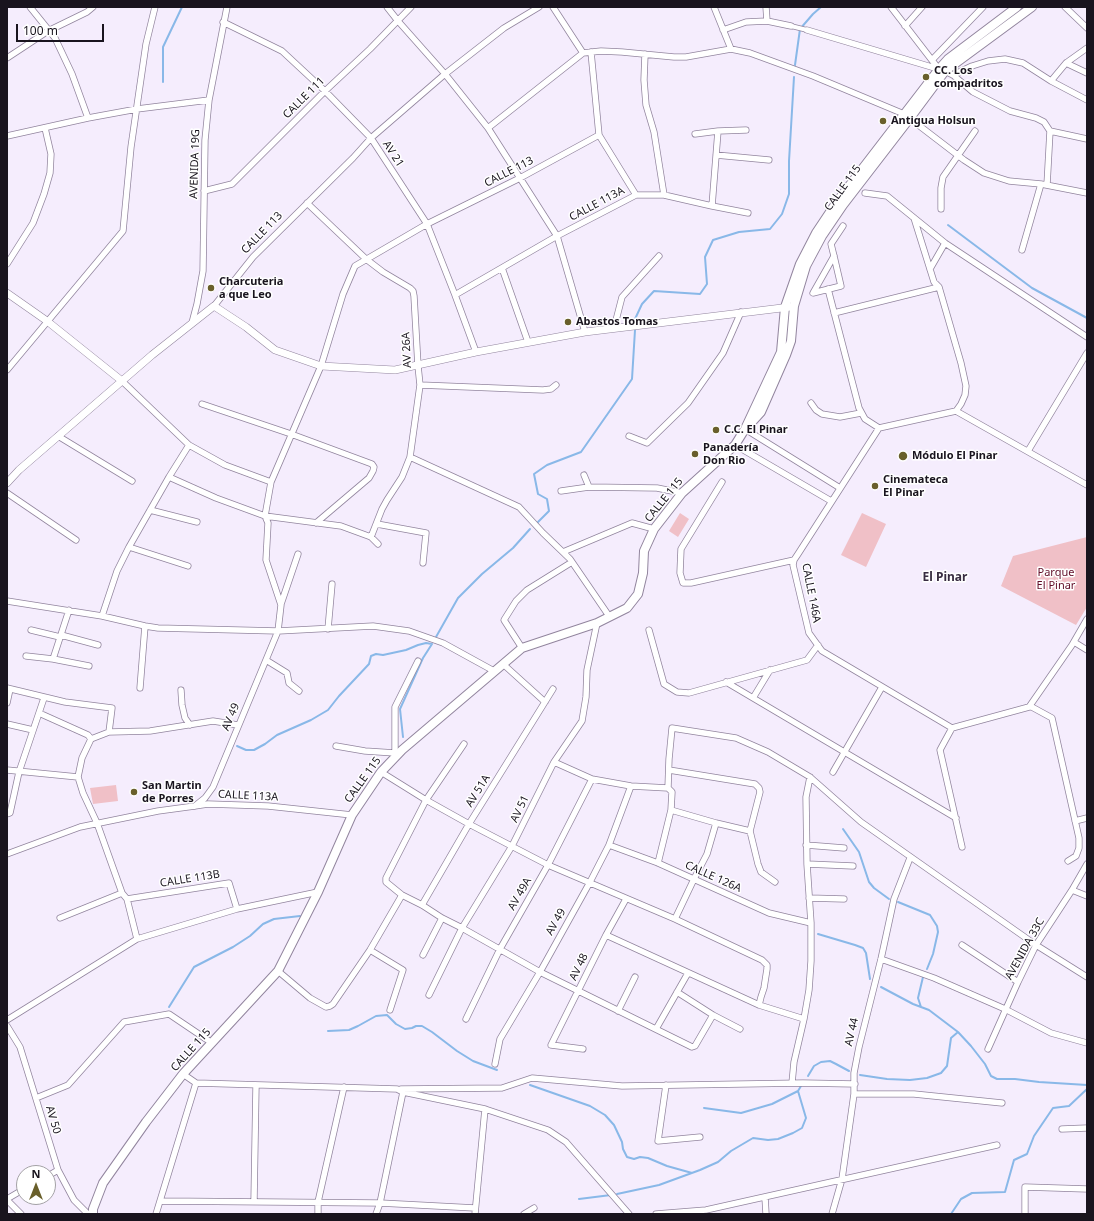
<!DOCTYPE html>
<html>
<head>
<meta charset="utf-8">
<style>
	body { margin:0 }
	#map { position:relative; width:1094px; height:1221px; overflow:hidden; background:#f5edfd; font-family:"Noto Sans",sans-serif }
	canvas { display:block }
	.frame { position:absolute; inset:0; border:8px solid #19141e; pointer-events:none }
	.north { position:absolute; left:16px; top:1165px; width:40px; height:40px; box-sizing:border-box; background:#fff; border:1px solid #a3a1a5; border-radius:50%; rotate:0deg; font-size:11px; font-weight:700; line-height:16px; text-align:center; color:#19141e }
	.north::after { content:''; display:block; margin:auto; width:14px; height:18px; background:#695f2b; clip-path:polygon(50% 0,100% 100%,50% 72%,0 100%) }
	.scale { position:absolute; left:16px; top:24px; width:88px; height:18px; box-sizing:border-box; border:2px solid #19141e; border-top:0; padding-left:5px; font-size:12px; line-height:14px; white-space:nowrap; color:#19141e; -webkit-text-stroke:3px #fff; paint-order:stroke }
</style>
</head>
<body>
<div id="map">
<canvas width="1094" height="1221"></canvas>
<div class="frame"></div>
<div class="north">N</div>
<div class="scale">100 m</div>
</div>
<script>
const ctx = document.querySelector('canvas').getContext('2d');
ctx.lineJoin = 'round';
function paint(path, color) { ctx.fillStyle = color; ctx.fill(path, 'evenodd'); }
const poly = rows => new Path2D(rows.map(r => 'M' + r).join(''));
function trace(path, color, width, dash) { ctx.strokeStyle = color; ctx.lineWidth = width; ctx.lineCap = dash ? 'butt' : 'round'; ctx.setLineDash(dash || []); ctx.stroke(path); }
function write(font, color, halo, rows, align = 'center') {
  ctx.font = font + ' "Noto Sans",sans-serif'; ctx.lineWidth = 3; ctx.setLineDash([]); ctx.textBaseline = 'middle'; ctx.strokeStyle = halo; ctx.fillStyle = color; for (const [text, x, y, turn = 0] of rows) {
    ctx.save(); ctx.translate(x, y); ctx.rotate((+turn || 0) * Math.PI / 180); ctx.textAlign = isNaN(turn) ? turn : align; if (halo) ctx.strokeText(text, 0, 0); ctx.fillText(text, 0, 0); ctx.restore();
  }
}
paint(poly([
	[680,513,689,519,678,537,669,531],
	[862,513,886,524,866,567,841,555],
	[1087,537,1087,607,1076,625,1001,586,1013,556],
	[116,785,118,801,93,804,90,788]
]), '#f0c0c7');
trace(poly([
	[795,65,800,29,813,14,821,7],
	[163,82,163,47,182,7],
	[948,225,1032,288,1087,318],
	[635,319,642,304,654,291,700,294,707,284,705,257,713,240,739,232,770,229,782,214,789,194,789,161,794,77],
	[538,522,549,511,547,499,538,494,534,474,547,465,581,452,632,379,635,330],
	[436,637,458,598,482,574,513,548,530,529],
	[237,746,246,750,254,750,265,744,277,735,311,720,328,710,339,696,369,664,371,656,376,654,383,655,406,650,418,645,426,643,432,644,423,658,400,709,403,737],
	[843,829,859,852,869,882,874,888,889,899],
	[898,902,930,915,937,926,938,932,933,954,927,969],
	[818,934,855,945,863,948,866,953,870,979],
	[881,987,913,1004,929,1010,958,1032,971,1046,985,1064,991,1076,997,1079,1015,1079,1039,1082,1087,1085],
	[169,1007,194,967,233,947,250,936,263,924,274,919,300,916],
	[921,1007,918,998,923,977],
	[328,1031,349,1030,358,1026,376,1016,387,1015,396,1024,405,1029,412,1028,416,1026,422,1026,432,1032,457,1051,473,1061,497,1070],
	[860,1075,887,1079,910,1080,927,1078,941,1073,947,1066,951,1038,958,1032],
	[808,1076,814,1066,821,1062,830,1061,836,1064,849,1071],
	[530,1085,590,1106,605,1115,614,1125,622,1142,623,1149,627,1157,634,1159,640,1157,648,1158,667,1166,692,1173],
	[704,1108,741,1113,772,1104,798,1091],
	[617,1194,659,1185,700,1170,718,1162,731,1151,753,1138,768,1140,778,1139,793,1133,802,1128,806,1118,798,1091,801,1086],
	[579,1199,611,1195],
	[951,1214,961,1199,972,1193,1005,1192,1014,1160,1027,1154,1034,1136,1053,1108,1069,1106,1087,1089]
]), '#89b8e8', 2);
const pedestrian = poly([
	[791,26,807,30]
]);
const minor = poly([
	[30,7,55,38,72,74,88,118],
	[387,7,398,21,445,74,488,128,557,236,585,332],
	[553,7,583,53],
	[714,7,731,49],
	[766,7,767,21],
	[891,7,938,68],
	[1065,7,1087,28],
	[223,22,282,51,325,91,371,138,427,224,455,295,476,352],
	[905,26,922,7],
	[723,30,746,22,767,21,791,26],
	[807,30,945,71,953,75,973,92,1010,111,1036,118,1044,122,1050,131,1047,185],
	[591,52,599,135,636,195],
	[645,54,644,80,646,105,654,132,664,195],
	[7,58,48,31,87,12,93,7],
	[932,60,983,7],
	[1066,63,1087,73],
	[953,75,972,66,988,61,1005,59,1023,63,1051,81,1087,100],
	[1051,81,1066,63,1087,48],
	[488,128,583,53,601,51,622,52,674,57,686,57,731,49,750,53,813,76,904,114,964,160,984,173,1009,181,1041,184,1087,193],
	[1050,131,1087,139],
	[695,134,718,131,746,130],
	[7,136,88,118,137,109,209,100],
	[716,155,769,160],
	[204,191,232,184,325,91,370,49,411,7],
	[865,193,887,196,945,243,1087,337],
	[307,203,366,259,383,272,410,288,413,291,414,296,418,366,420,385,410,457,402,477,387,500,382,509,371,537],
	[712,206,748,213],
	[941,209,941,188,943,177,975,131],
	[914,218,934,282,939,287,961,363,966,386,965,395,961,404,956,411],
	[1022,250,1041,184],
	[834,256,813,293,841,286,834,256,831,244,843,226],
	[7,264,33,223,44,194,50,173,51,154,45,128],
	[502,268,528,342],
	[930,269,945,243],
	[828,289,859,408,865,419,879,428],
	[455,295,557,236,636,195,664,195,712,206,718,131],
	[214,306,253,257,353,158,371,138,445,74,504,28,539,7],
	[834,313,939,287],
	[192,323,197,304,203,271,205,140,209,100,227,7],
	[614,328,622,297,659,256],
	[7,370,123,231,131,147,146,44,155,7],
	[122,381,189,445,225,465,271,482],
	[420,385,543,390,551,389,556,385],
	[811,403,816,410,822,414,840,417,861,413],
	[202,404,291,434,372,464,374,467,373,471,369,478,316,523],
	[745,429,840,488],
	[58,436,132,481],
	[629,436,647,443,688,403,723,353,741,312],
	[735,445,831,501],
	[1028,451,1087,353],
	[410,457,519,507,543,533,570,559,609,616],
	[584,475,589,487],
	[169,477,216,498,265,516,341,526,371,537,378,544],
	[722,482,681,549,680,573,683,583,691,583,794,560],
	[1087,485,956,411,879,428,798,554,794,560,793,565,809,633,822,651,952,728,1029,707,1072,645,1087,619],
	[561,491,589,487,657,488,682,493],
	[7,493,76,540],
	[150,510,197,522],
	[377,524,426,533,423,563],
	[129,547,188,566],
	[563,552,632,523,654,529],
	[7,601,102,616,145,626,158,628,278,631,373,626,409,631,443,643,494,671],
	[281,604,298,554],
	[102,616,117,571,129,547,169,477,189,445],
	[328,629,332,584],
	[31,630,60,637],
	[649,630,664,684,677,692,689,693,807,660,818,645],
	[61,635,98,645],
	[1074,642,1087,650],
	[522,648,504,620,516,601,527,590,572,562],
	[26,656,53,659,89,666],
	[53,659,69,610],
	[266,660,287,673,289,683,299,691],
	[503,664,545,702],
	[726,682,956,818],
	[7,688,65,702,112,708,109,732],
	[140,688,145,626],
	[181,690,182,705,185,718,190,725],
	[753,698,770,670],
	[7,703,10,689],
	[1030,706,1052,718,1079,838,1079,848,1076,856,1068,861],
	[39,713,88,735,91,739],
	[7,724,33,730],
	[952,728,940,750,962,847],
	[464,744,426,800,386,878,386,882,402,895,422,905,442,918,462,928,540,972,692,1047,695,1046,713,1015],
	[336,746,365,751,395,753],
	[395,757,395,707,418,661],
	[554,762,592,779,631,786,668,788],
	[7,770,78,777],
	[669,770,755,784,759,788,760,792,750,831,758,864,761,872,775,882],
	[381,772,426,800,469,824,548,865,675,919,762,960,767,965,767,969,764,988,761,997,759,1005],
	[833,772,882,687],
	[195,806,205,798,213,787,278,631,281,605,266,560,268,523,265,516,271,482,321,366,343,294,355,266,427,224,520,178,599,135],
	[671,810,716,823,750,831],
	[7,814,10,813,19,772,44,698],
	[1075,821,1087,818],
	[609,845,658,863,769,913,811,923],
	[806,845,844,848],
	[7,854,80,827,158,811,195,806,208,804,268,806,352,815],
	[658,863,671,810,672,792,668,788,669,759,672,728,736,738,768,752,810,777,861,822,1036,945,1087,977],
	[807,864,853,866],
	[1072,890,1087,896],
	[809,898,844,899],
	[127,899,229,883,237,909],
	[422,905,469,824,553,689],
	[60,918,122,893],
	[675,919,694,879,707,854,716,823],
	[606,935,759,1005,804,1019],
	[137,939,127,899,122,893,97,823,83,793,78,777,82,758,91,739,109,732,150,731,213,721,238,725],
	[962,945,1018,982],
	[370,950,403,970,390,1010],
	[423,955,442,918],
	[881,959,934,978,1005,1009,1051,1033,1087,1043],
	[278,971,310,998,326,1007,330,1006,333,1004,370,950,402,895],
	[677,992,713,1015,740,1029],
	[429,995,462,928,512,846,554,762,582,721,586,697,587,670,597,623],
	[618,1011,635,977],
	[466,1019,500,949,548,865,592,779],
	[7,1020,137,939,237,909,318,892],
	[7,1026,20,1047,58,1170,74,1200,88,1214],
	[656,1029,688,973],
	[583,1049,551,1045,606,935,626,899],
	[988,1049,1018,982,1036,945,1072,890,1087,864],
	[495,1064,500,1039,540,972,590,882,609,845,631,786],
	[183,1074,196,1083,397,1089,403,1092,485,1109,548,1130,566,1142,629,1214],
	[792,1083,794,1062,804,1019,809,990,811,961,811,923,807,864,806,797,810,777],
	[666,1085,658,1141,700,1137],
	[401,1089,502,1088,532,1078,622,1086,803,1083,855,1084],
	[854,1094,914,1094,1002,1103],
	[36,1098,68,1085,124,1022,169,1014,212,1043],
	[1062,1129,1087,1128],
	[48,1176,58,1170],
	[765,1197,766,1214],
	[7,1199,24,1189],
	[7,1200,21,1214],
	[161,1201,380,1203,475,1208],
	[254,1201,256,1086],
	[156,1214,196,1083],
	[318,1214,318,1202,344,1087],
	[376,1214,380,1203,403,1092],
	[475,1214,485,1109],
	[524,1214,534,1208],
	[656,1214,706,1210,997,1145],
	[832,1214,842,1179,854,1094,854,1073,859,1047,881,959,894,899,910,858],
	[1025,1214,1025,1187,1087,1189]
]);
const tertiary = poly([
	[7,293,47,321,122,381],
	[7,483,19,470,152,355,214,306,246,327,275,350,321,366,395,370,476,352,585,332,790,307]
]);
const secondary = poly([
	[750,424,761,412,786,355,791,341,794,306,806,266,822,236,843,205,910,118,945,71,1032,7],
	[93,1214,93,1209,103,1183,146,1122,183,1074,278,971,318,892,352,815,381,772,402,750,522,648,597,623,627,608,638,594,643,573,644,551,654,529,682,493,735,445,745,429,781,352,785,307,800,264,816,233,836,203,939,69,948,59,1017,7]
]);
trace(pedestrian, '#92859e', 5.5);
trace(minor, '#92859e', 7);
trace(tertiary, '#92859e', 8);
trace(secondary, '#92859e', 10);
trace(pedestrian, '#fff', 4);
trace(minor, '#fff', 5.5);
trace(tertiary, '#fff', 7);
trace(secondary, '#fff', 8);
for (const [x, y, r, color] of [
	[926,77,4,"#695f2b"],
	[883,121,4,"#695f2b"],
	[211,288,4,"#695f2b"],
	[568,322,4,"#695f2b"],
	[716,430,4,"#695f2b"],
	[695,454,4,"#695f2b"],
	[903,456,5,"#695f2b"],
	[875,486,4,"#695f2b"],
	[134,792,4,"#695f2b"]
]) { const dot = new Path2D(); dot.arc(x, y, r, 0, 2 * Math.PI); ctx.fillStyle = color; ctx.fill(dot); trace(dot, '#fff', 1.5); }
write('bold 11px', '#19141e', '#fff', [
	["CC. Los",934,71],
	["compadritos",934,84],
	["Antigua Holsun",891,121],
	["Charcuteria",219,282],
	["a que Leo",219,295],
	["Abastos Tomas",576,322],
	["C.C. El Pinar",724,430],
	["Panadería",703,448],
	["Don Rio",703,461],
	["Módulo El Pinar",912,456],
	["Cinemateca",883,480],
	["El Pinar",883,493],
	["San Martin",142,786],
	["de Porres",142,799]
], 'left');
write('11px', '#19141e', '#fff', [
	["CALLE 111",304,98,-45],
	["AV 21",393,154,57],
	["AVENIDA 19G",195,164,-88],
	["CALLE 113",509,172,-27],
	["CALLE 115",843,188,-54],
	["CALLE 113A",597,204,-28],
	["CALLE 113",262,233,-46],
	["AV 26A",407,350,-93],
	["CALLE 115",664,500,-51],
	["CALLE 146A",811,593,79],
	["AV 49",231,717,-67],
	["CALLE 115",363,780,-54],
	["AV 51A",478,791,-58],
	["CALLE 113A",248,796,3],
	["AV 51",520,809,-64],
	["CALLE 126A",713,877,24],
	["CALLE 113B",190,879,-9],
	["AV 49A",520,894,-60],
	["AV 49",556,922,-61],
	["AVENIDA 33C",1025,949,-61],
	["AV 48",579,967,-64],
	["AV 44",852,1032,-77],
	["CALLE 115",191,1050,-48],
	["AV 50",53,1120,74]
]);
write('11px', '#600c27', '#fff', [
	["Parque",1056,573],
	["El Pinar",1056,586]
]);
write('bold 12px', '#392d42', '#fff', [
	["El Pinar",945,578]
]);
</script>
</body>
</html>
